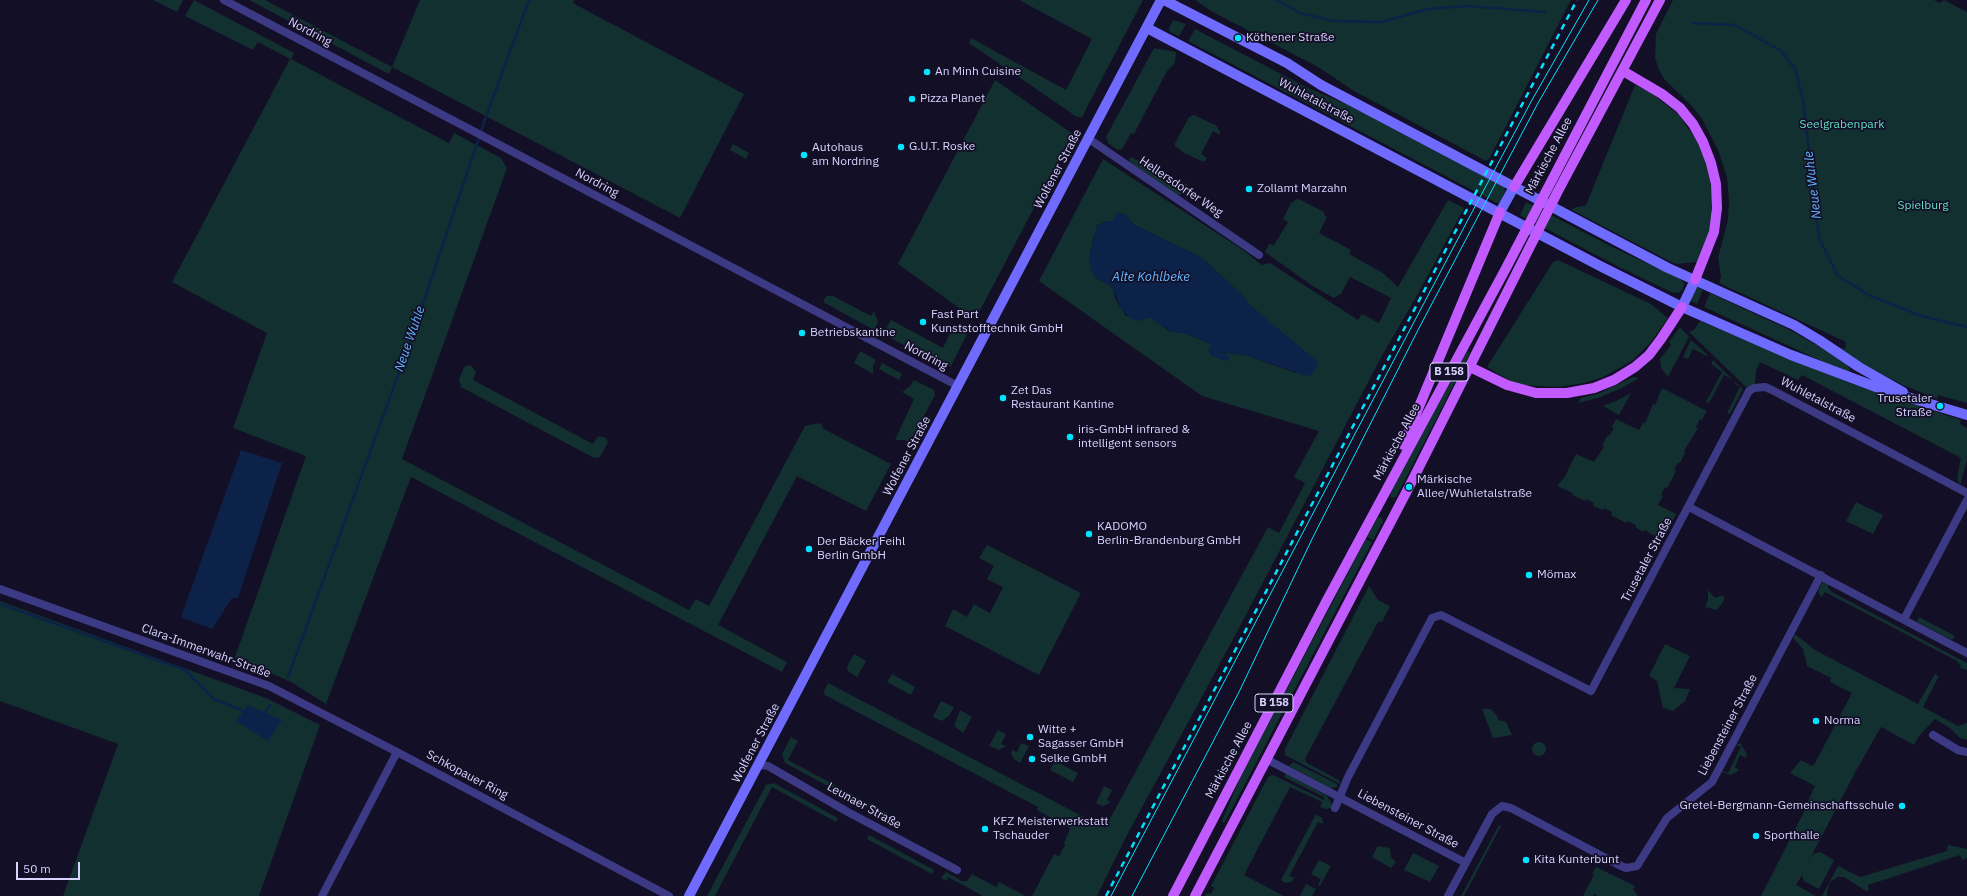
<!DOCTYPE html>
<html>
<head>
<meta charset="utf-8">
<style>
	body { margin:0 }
	#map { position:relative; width:1967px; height:896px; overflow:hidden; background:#130f26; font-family:"IBM Plex Sans",sans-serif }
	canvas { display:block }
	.scale { position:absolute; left:16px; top:862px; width:64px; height:18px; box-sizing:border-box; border:2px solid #d9d4ff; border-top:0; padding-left:5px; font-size:12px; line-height:14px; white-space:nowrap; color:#d9d4ff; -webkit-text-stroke:3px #130f26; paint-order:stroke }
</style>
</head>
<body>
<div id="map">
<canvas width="1967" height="896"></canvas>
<div class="scale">50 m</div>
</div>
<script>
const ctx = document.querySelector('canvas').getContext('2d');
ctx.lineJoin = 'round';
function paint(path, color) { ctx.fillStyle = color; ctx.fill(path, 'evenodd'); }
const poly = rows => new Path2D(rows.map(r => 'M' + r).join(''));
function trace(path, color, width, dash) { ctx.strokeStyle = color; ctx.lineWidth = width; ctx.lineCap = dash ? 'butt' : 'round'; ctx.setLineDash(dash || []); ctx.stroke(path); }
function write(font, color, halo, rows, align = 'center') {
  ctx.font = font + ' "IBM Plex Sans",sans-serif'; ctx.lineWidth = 3.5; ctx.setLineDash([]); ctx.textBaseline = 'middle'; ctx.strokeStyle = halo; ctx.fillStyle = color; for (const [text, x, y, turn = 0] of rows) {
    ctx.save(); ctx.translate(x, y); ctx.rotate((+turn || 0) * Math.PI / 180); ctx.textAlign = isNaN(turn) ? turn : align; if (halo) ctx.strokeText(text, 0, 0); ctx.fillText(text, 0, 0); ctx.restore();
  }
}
paint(poly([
	[153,0,183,0,177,12],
	[194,0,294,53,291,59,409,122,449,143,454,133,501,158,507,168,402,459,689,610,696,599,709,606,805,426,820,423,823,426,822,428,891,464,866,511,797,476,718,625,787,662,782,672,411,477,326,704,291,682,261,669,234,660,306,456,233,428,267,333,172,282,290,59,258,42,253,50,185,16],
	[249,0,265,0,392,67,420,0,574,0,573,3,582,8,744,94,680,218,392,67,389,74],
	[1019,0,1143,0,1082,117,1077,117,969,43,971,38,1066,90,1092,39],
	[1195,0,1571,0,1489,159,1486,161,1354,91,1318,67,1211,11],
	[1673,0,1934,0,1940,3,1944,0,1967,12,1967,403,1938,395,1937,399,1903,385,1859,362,1836,346,1845,349,1846,342,1719,283,1721,276,1718,258,1728,220,1729,199,1727,178,1719,152,1702,119,1691,105,1664,79,1659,70,1655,58,1656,34],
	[1173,20,1186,24,1179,36,1170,32,1169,28],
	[1195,29,1310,89,1346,104,1504,187,1505,191,1500,202,1497,203,1188,41],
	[1154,48,1176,52,1175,63,1167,71,1134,134,1131,133,1122,149,1118,150,1108,143,1106,137],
	[995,80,1073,134,976,318,969,315,898,264],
	[1635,85,1650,92,1679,115,1699,144,1707,165,1712,196,1711,218,1709,232,1697,262,1677,264,1671,262,1572,210,1573,208,1586,205],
	[1194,115,1217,126,1220,132,1220,135,1213,131,1201,154,1207,158,1204,162,1184,153,1175,146,1175,143,1189,117],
	[733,144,749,153,746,159,730,150],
	[1131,157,1188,185,1187,193,1179,195,1176,194,1130,162,1129,159],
	[1103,159,1243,250,1262,265,1270,263,1358,320,1362,314,1379,323,1391,298,1350,277,1341,294,1334,298,1314,287,1265,252,1269,244,1274,245,1288,222,1283,219,1291,203,1297,199,1301,200,1324,212,1324,215,1327,217,1319,233,1351,250,1349,254,1383,273,1398,287,1448,200,1464,208,1415,299,1384,352,1238,630,1125,839,1097,896,1032,896,1054,854,1059,856,1065,845,1064,843,1070,829,1068,827,1037,810,1038,807,823,694,828,683,1105,828,1268,527,1279,533,1305,483,1294,477,1319,431,1202,396,1039,281],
	[1125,214,1134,225,1202,258,1241,294,1250,305,1267,320,1296,373,1246,355,1217,352,1211,344,1184,333,1172,332,1167,330,1151,317,1126,316,1116,300,1113,288,1095,277,1089,258,1094,235,1104,222,1112,221],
	[1526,202,1612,247,1679,278,1684,283,1683,289,1679,293,1671,292,1619,267,1520,215],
	[1558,260,1651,304,1668,318,1651,342,1632,361,1601,378,1584,383,1558,387,1524,385,1509,380,1487,367,1553,262],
	[1697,287,1703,290,1697,304,1691,301,1691,299],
	[1710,293,1792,331,1823,349,1847,365,1850,369,1848,372,1837,368,1704,307],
	[826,296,833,296,871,316,874,311,878,322,874,330,823,302],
	[891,320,943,348,954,325,968,332,951,366,945,367,883,334],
	[1700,321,1850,383,1961,420,1960,424,1967,428,1967,460,1960,485,1957,478,1961,458,1802,375,1798,380,1760,362,1756,371,1755,384,1747,388,1689,332,1694,330],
	[1680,327,1689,337,1668,377,1661,368,1660,359,1671,345,1669,342],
	[1691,340,1708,355,1707,356,1693,349,1688,359,1683,357],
	[860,351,876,360,873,366,873,374,854,363],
	[1467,351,1470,353,1396,497,1391,498,1390,493],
	[1713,360,1732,379,1724,375,1709,403,1706,402,1722,372,1711,364],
	[882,363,902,374,899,380,879,369],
	[471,365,476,372,473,380,593,444,598,436,606,438,608,442,600,457,594,458,461,387,459,379,464,368,466,366],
	[1633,377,1639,378,1622,388,1598,398,1578,403,1581,398,1600,393],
	[914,380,934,390,935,395,910,443,904,440,895,440,914,399,902,392,910,386],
	[1735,382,1743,389,1730,414,1727,413,1740,387,1735,384],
	[1662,388,1707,411,1702,420,1700,419,1696,427,1698,428,1684,451,1685,453,1680,463,1678,463,1674,470,1676,471,1667,488,1665,487,1661,495,1663,496,1658,505,1676,514,1662,541,1645,530,1644,532,1635,527,1636,525,1628,521,1626,523,1611,515,1612,512,1604,508,1603,510,1593,506,1594,503,1586,499,1585,501,1572,495,1573,493,1557,486,1564,478,1576,454,1594,462,1604,447,1602,446,1607,436,1609,436,1614,428,1612,427,1616,419,1639,430,1643,423,1645,423,1653,404,1655,405],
	[1631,393,1619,415,1603,406,1616,401],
	[1856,502,1883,515,1873,534,1846,521],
	[1378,517,1381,517,1383,521,1373,540,1367,537],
	[1366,539,1372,542,1225,822,1223,823,1222,821,1240,778],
	[987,545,1081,593,1039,675,945,626,953,609,967,617,974,604,990,613,1003,587,987,579,994,566,979,558],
	[1823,582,1829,584,1828,588,1832,592,1967,663,1967,670,1960,668,1961,666,1957,661,1825,592,1822,597,1820,596,1818,590],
	[1369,586,1378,600,1390,606,1382,622,1378,622,1305,759,1307,763,1339,780,1340,784,1285,755,1285,749],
	[1708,590,1715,598,1723,595,1724,597,1723,602,1717,610,1705,607,1708,600],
	[0,601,266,698,320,725,259,896,63,896,118,744,0,701],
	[1919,617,1955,636,1952,640,1917,622],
	[1795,634,1815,650,1918,704,1935,674,1939,676,1923,707,1958,726,1967,723,1967,740,1960,738,1950,728,1935,719,1919,736,1914,745,1881,727,1857,769,1806,866,1813,854,1820,852,1834,860,1819,889,1804,881,1802,875,1796,885,1816,896,1761,896,1808,804,1807,803,1815,786,1790,773,1801,760,1812,766,1814,765,1852,693,1830,682,1831,678,1807,666,1803,649,1793,638],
	[1665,644,1690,656,1674,688,1690,689,1685,701,1673,711,1663,708,1657,681,1649,676],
	[854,654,866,661,857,677,848,671,847,667],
	[892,674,915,687,911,695,887,682],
	[941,701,954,707,949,716,942,721,933,717],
	[1482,709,1491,709,1498,717,1498,720,1506,722,1512,735,1493,738],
	[960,710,972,717,963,733,954,726],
	[998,730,1006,734,1001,744,1006,746,999,750,989,746],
	[791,737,798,741,788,760,889,814,887,818,785,763,782,754],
	'1532 749a7 7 0 1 1 14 0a7 7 0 1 1-14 0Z',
	[1021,743,1029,746,1020,763,1014,759,1011,753,1012,750,1017,752],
	[1740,743,1747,754,1746,758,1740,755,1735,767,1739,770,1731,775,1722,772,1723,771,1728,773,1741,747,1736,745],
	[1055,761,1078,773,1073,782,1050,770],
	[1293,762,1337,784,1337,787,1330,788,1289,766],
	[1286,773,1327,796,1332,804,1331,808,1325,809,1320,807,1322,802,1290,787,1244,875,1284,896,1205,896,1207,893,1211,894,1214,888,1211,886,1268,777,1273,775,1324,800,1324,797,1284,777],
	[774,783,838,818,836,822,772,787,715,896,707,896,766,785],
	[1104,786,1112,790,1107,800,1111,802,1103,806,1096,803],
	[1316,814,1322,818,1323,824,1318,822,1289,876,1294,878,1291,882,1285,883,1281,880],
	[1499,825,1501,826,1464,896,1461,896],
	[869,835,934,870,932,874,867,839],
	[1948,845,1967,849,1967,858,1962,860,1960,855,1868,885,1869,890,1866,891,1844,877,1838,877,1830,882,1827,891,1827,896,1822,896,1838,866,1860,877,1947,851],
	[1378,846,1390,848,1391,857,1396,862,1391,868,1372,857],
	[1413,853,1439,866,1430,882,1404,870],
	[1319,860,1331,866,1320,886,1318,885,1321,879,1311,874],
	[1596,867,1635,886,1633,889,1638,896,1598,896,1594,894,1593,896,1583,896,1594,875,1592,874],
	[946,872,962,881,967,881,972,874,996,887,999,882,1026,896,983,896,948,877,946,881,941,878],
	[1306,884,1316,889,1312,896,1300,896]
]), '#12302f');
paint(poly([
	[1117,212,1125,214,1134,225,1202,258,1241,294,1250,305,1318,362,1316,369,1311,375,1307,376,1246,355,1219,352,1229,356,1229,360,1226,361,1211,356,1208,349,1211,344,1184,333,1172,332,1155,322,1151,317,1140,321,1131,319,1121,309,1113,288,1095,277,1091,270,1089,258,1097,225,1104,222,1112,221],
	[241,450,282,463,238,598,232,598,212,629,181,617],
	[248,705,282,720,268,741,236,721]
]), '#0c2248');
trace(poly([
	[1277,0,1300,13,1333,21,1381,22,1428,9,1467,6,1545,12],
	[1693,23,1735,25,1781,51,1795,69,1803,100,1819,238,1838,276,1869,295,1921,316,1967,327],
	[0,604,185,670,214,699,246,712],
	[288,677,408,348,488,111,529,0],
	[263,715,270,705]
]), '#0c2248', 2.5);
trace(poly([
	[224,0,958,386],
	[1089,139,1259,255],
	[1689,507,1967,653],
	[0,589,269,686,397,752,669,896],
	[1904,619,1967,500],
	[1933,735,1958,750,1967,752],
	[1266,759,1466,863],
	[760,765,768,766,846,811,957,870],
	[1335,808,1348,777,1432,618,1441,615,1591,691,1749,391,1754,388,1765,387,1772,390,1967,493],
	[322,896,397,752],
	[1448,896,1492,814,1502,806,1511,808,1619,865,1626,868,1637,866,1667,818,1712,782,1821,575]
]), '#3d3a85', 8);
trace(poly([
	[1164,0,1287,63,1321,85,1668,268,1794,325,1819,340,1859,367,1903,392],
	[1147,28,1602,267,1682,307,1791,355,1884,390,1967,415],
	[1500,212,1514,187],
	[1682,307,1695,280],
	[689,896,1161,0]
]), '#6f6bff', 10);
trace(poly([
	[1623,71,1662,94,1680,108,1693,124,1703,142,1711,163,1716,184,1717,208,1714,232,1695,280],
	[1514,187,1626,0],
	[1470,367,1507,385,1536,393,1567,393,1594,388,1614,380,1635,367,1649,355,1661,339,1682,307],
	[1403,445,1500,212],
	[1173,896,1326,602,1505,270,1646,0],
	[1195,896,1409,487,1558,191,1660,0]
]), '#c25bff', 10);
trace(poly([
	[1111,896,1471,214,1532,100,1589,0],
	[1132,896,1239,692,1313,537,1418,330,1538,103,1598,0]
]), '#00e5ff', 1);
trace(poly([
	[1106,896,1577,0]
]), '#00e5ff', 2.5, [6, 5]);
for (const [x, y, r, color] of [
	[1238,38,4,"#00e5ff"],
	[927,72,4,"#00e5ff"],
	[912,99,4,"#00e5ff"],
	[901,147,4,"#00e5ff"],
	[804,155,4,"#00e5ff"],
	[1249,189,4,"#00e5ff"],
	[923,322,4,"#00e5ff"],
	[802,333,4,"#00e5ff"],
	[1003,398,4,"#00e5ff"],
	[1940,406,4,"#00e5ff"],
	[1070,437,4,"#00e5ff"],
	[1409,487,4,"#00e5ff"],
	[1089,534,4,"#00e5ff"],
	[809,549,4,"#00e5ff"],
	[1529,575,4,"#00e5ff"],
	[1816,721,4,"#00e5ff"],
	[1030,737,4,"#00e5ff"],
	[1032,759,4,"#00e5ff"],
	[1902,806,4,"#00e5ff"],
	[985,829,4,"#00e5ff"],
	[1756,836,4,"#00e5ff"],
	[1526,860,4,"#00e5ff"]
]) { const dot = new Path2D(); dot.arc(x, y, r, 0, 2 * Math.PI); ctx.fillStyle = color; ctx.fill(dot); trace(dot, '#130f26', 1.5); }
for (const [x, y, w] of [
	[1449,372,38],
	[1274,703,38]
]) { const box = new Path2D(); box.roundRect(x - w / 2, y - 9, w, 18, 3); ctx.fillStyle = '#130f26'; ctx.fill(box); trace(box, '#d9d4ff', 1); }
write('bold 11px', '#d9d4ff', null, [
	["B 158",1449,372],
	["B 158",1274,703]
]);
write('12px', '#d9d4ff', '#130f26', [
	["Nordring",310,32,28],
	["Wuhletalstraße",1316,101,28],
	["Märkische Allee",1549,156,-62],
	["Wolfener Straße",1058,169,-62],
	["Nordring",597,183,28],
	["Hellersdorfer Weg",1181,187,34],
	["Nordring",926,356,28],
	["Wuhletalstraße",1818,400,28],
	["Märkische Allee",1397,442,-62],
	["Wolfener Straße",907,456,-62],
	["Trusetaler Straße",1647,560,-62],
	["Clara-Immerwahr-Straße",206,651,20],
	["Liebensteiner Straße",1728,725,-62],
	["Wolfener Straße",756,743,-62],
	["Märkische Allee",1229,760,-62],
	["Schkopauer Ring",467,775,28],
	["Leunaer Straße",864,806,29],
	["Liebensteiner Straße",1408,819,28]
]);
write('12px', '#d9d4ff', '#130f26', [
	["Köthener Straße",1246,38],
	["An Minh Cuisine",935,72],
	["Pizza Planet",920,99],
	["G.U.T. Roske",909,147],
	["Autohaus",812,148],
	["am Nordring",812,162],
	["Zollamt Marzahn",1257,189],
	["Fast Part",931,315],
	["Kunststofftechnik GmbH",931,329],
	["Betriebskantine",810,333],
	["Zet Das",1011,391],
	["Restaurant Kantine",1011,405],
	["Trusetaler",1932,399,"right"],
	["Straße",1932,413,"right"],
	["iris-GmbH infrared &",1078,430],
	["intelligent sensors",1078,444],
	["Märkische",1417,480],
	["Allee/Wuhletalstraße",1417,494],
	["KADOMO",1097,527],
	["Berlin-Brandenburg GmbH",1097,541],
	["Der Bäcker Feihl",817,542],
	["Berlin GmbH",817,556],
	["Mömax",1537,575],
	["Norma",1824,721],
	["Witte +",1038,730],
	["Sagasser GmbH",1038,744],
	["Selke GmbH",1040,759],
	["Gretel-Bergmann-Gemeinschaftsschule",1894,806,"right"],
	["KFZ Meisterwerkstatt",993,822],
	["Tschauder",993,836],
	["Sporthalle",1764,836],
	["Kita Kunterbunt",1534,860]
], 'left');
write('12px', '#5fe0c0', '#130f26', [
	["Seelgrabenpark",1842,125],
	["Spielburg",1923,206]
]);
write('italic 13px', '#62b6ff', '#130f26', [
	["Neue Wuhle",1813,185,-97],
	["Alte Kohlbeke",1151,277],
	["Neue Wuhle",410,339,-71]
]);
</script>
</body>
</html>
